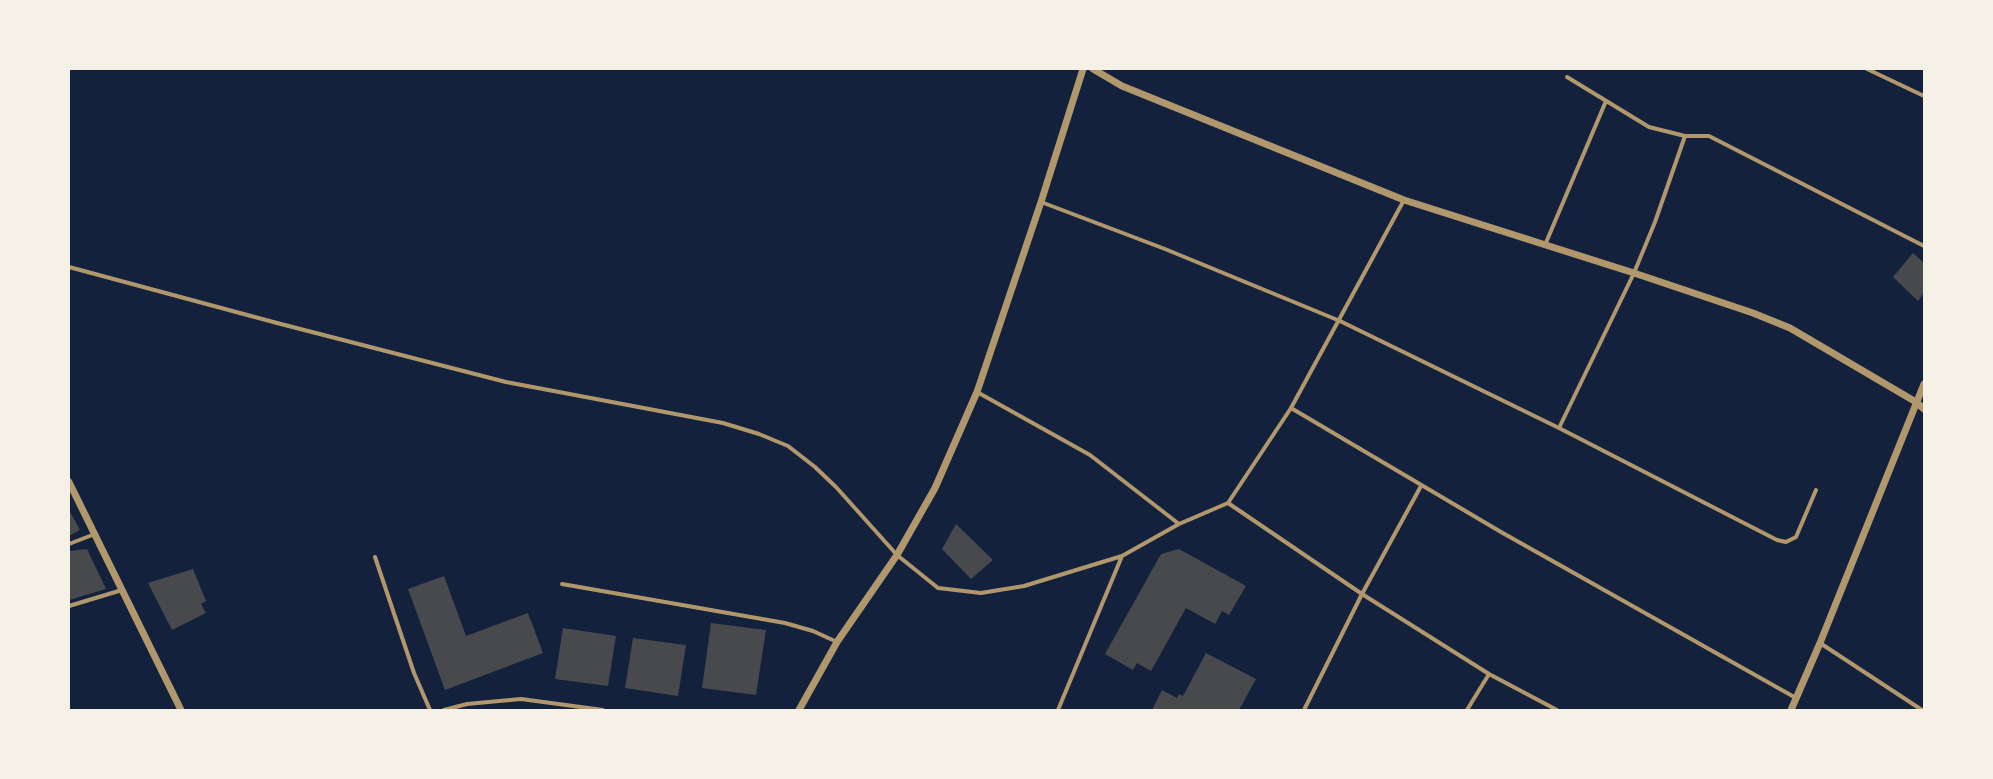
<!DOCTYPE html>
<html>
<head>
<meta charset="utf-8">
<style>
	body { margin:0 }
	#map { position:relative; width:1993px; height:779px; overflow:hidden; background:#14213d; font-family:"Fira Sans Condensed",sans-serif }
	canvas { display:block }
	.frame { position:absolute; inset:0; border:70px solid #f6f1e7; pointer-events:none }
</style>
</head>
<body>
<div id="map">
<canvas width="1993" height="779"></canvas>
<div class="frame"></div>
</div>
<script>
const ctx = document.querySelector('canvas').getContext('2d');
ctx.lineJoin = 'round';
function paint(path, color) { ctx.fillStyle = color; ctx.fill(path, 'evenodd'); }
const poly = rows => new Path2D(rows.map(r => 'M' + r).join(''));
function trace(path, color, width, dash) { ctx.strokeStyle = color; ctx.lineWidth = width; ctx.lineCap = dash ? 'butt' : 'round'; ctx.setLineDash(dash || []); ctx.stroke(path); }
paint(poly([
	[1913,253,1924,263,1924,293,1918,301,1893,277],
	[69,510,80,530,69,536],
	[956,524,993,560,971,579,942,549],
	[87,549,106,589,69,600,69,551],
	[1179,549,1246,586,1229,615,1222,611,1215,624,1186,608,1151,671,1137,663,1133,670,1105,654,1161,554],
	[193,569,206,601,201,604,206,613,172,630,148,583],
	[444,576,466,636,528,613,543,653,445,690,408,589],
	[711,623,766,630,756,695,702,688],
	[563,628,616,636,608,686,555,679],
	[633,638,686,645,678,696,625,688],
	[1206,653,1256,679,1239,710,1152,710,1162,690,1177,698,1179,694,1183,696]
]), '#48494c');
trace(poly([
	[1867,69,1924,96],
	[1567,77,1649,127,1685,136,1709,136,1924,246],
	[1041,202,1165,249,1340,321,1559,428,1777,540,1786,542,1796,537,1816,490],
	[1545,245,1606,101],
	[69,267,277,323,506,382,723,423,759,434,788,446,815,467,836,487,897,555,938,588,981,593,1024,586,1122,556,1179,524,1228,503,1291,408,1404,200],
	[977,392,1090,455,1179,524],
	[1291,408,1501,532,1796,698],
	[1559,428,1634,273,1655,222,1685,136],
	[1228,503,1362,594,1489,674,1557,710],
	[69,544,95,534],
	[375,557,414,673,430,710],
	[562,584,785,623,813,631,837,642],
	[69,606,122,590],
	[1820,643,1922,710],
	[444,710,467,704,521,699,603,710],
	[1058,710,1122,556],
	[1304,710,1362,594,1421,486],
	[1467,710,1489,674]
]), '#b1986c', 4);
trace(poly([
	[1093,69,1122,86,1404,200,1634,273,1753,313,1790,328,1916,402,1924,409],
	[69,482,181,710],
	[799,710,837,642,897,555,935,488,977,392,1041,202,1083,69],
	[1791,710,1820,643,1924,384]
]), '#b1986c', 7);
</script>
</body>
</html>
